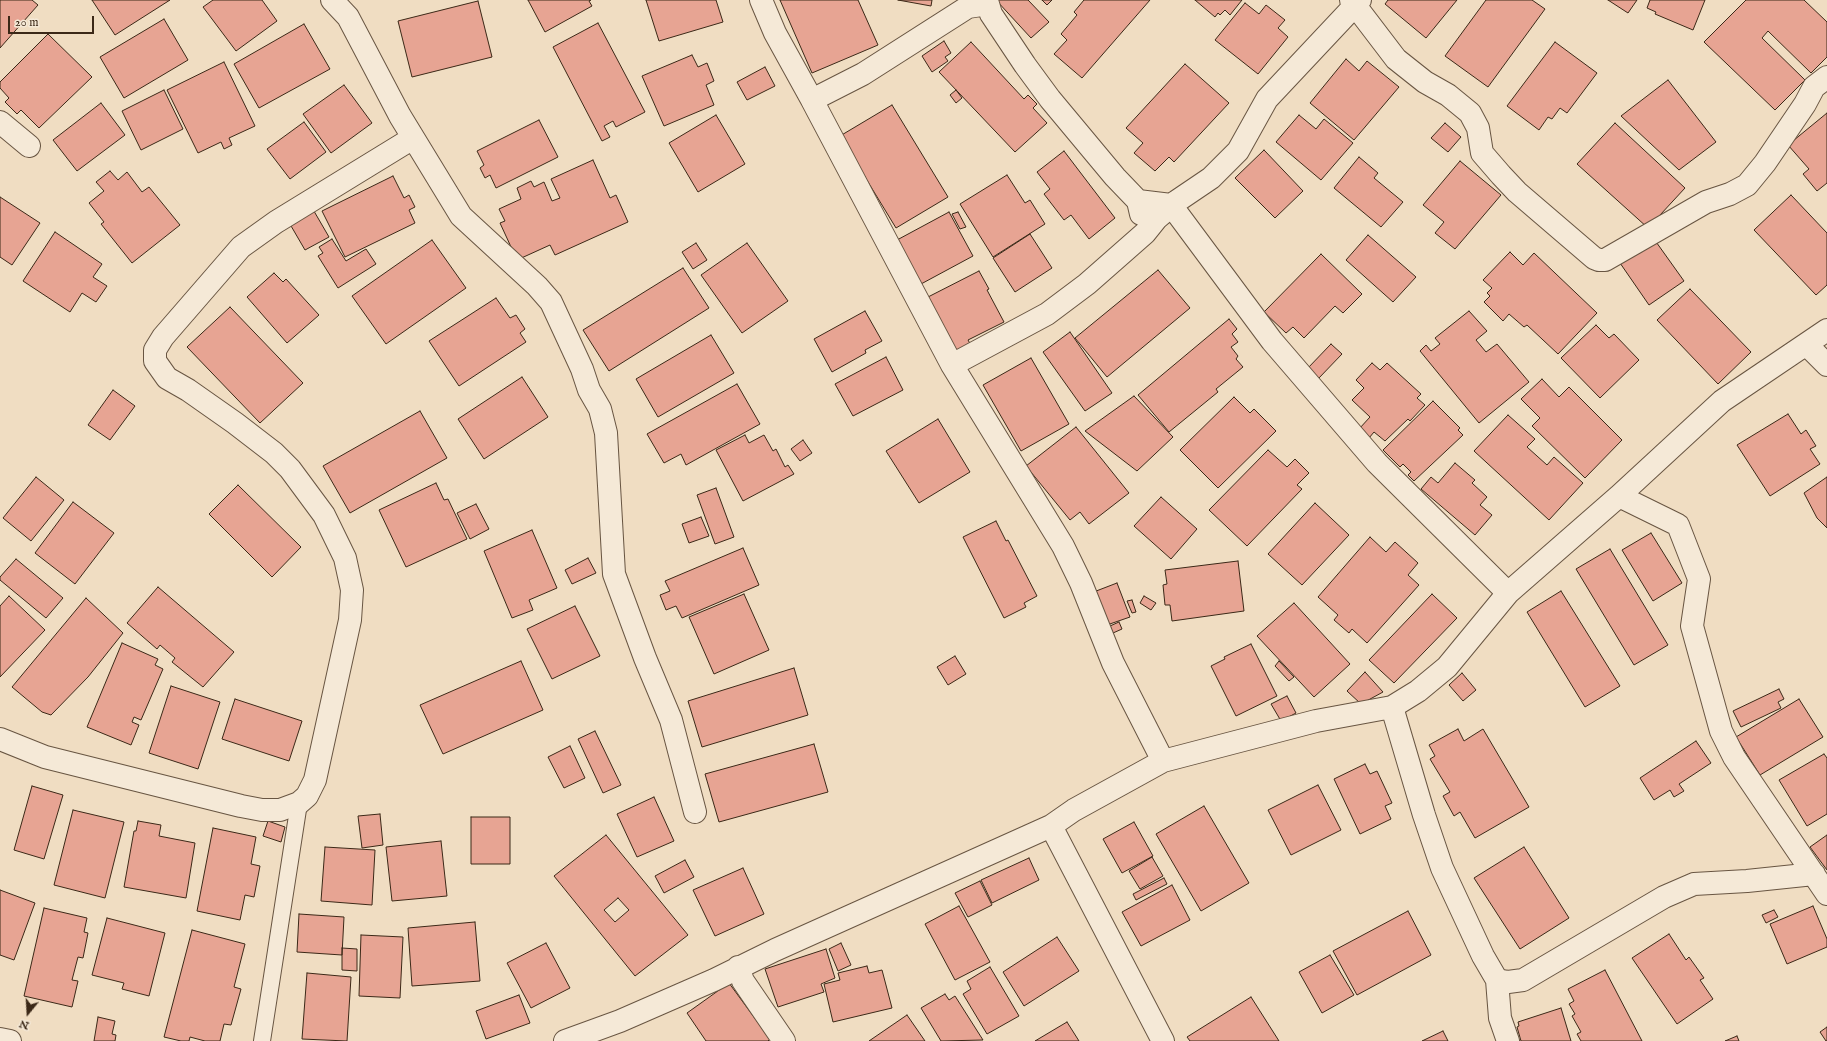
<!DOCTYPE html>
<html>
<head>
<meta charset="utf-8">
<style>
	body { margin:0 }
	#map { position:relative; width:1827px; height:1041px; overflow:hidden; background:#f0ddc2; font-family:"IM FELL English",serif }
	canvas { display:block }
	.north { position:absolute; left:8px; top:993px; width:40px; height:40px; -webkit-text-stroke:3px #f5e9d7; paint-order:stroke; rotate:198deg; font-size:11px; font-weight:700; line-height:16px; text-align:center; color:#3b2817 }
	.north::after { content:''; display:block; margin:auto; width:14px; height:18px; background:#3b2817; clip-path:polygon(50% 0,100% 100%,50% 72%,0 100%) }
	.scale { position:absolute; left:8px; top:16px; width:86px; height:18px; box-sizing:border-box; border:2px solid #3b2817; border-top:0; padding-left:5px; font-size:12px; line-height:14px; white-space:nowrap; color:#3b2817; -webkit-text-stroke:3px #f5e9d7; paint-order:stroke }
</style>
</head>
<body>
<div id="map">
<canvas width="1827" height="1041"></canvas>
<div class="north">N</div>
<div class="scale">20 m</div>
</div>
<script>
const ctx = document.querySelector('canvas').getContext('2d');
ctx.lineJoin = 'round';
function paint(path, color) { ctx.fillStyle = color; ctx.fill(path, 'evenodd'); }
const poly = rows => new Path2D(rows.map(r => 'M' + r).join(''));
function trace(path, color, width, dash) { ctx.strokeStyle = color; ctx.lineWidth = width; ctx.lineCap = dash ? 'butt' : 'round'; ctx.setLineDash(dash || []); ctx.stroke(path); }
const building = poly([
	[0,0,32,0,38,5,0,48,0,0],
	[92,0,170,0,115,35,92,0],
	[213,0,262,0,277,21,236,51,203,7,213,0],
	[528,0,591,0,589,1,592,6,545,32,528,0],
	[646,0,716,0,723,22,659,41,646,0],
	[780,0,858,0,878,45,812,73,780,0],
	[898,0,932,0,931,6,898,0],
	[996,0,1028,0,1049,22,1031,38,996,0],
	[1042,0,1052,0,1047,5,1042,0],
	[1084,0,1150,0,1082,78,1054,54,1067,40,1061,34,1077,15,1074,12,1084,0],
	[1195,0,1242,0,1230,15,1225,10,1220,15,1218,13,1215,17,1195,0],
	[1388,0,1457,0,1426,38,1385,4,1388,0],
	[1486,0,1532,0,1545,9,1488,87,1445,56,1486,0],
	[1608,0,1637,0,1628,13,1608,0],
	[1650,0,1705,0,1693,30,1655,14,1656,12,1647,8,1650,0],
	[1746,0,1804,0,1827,22,1827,57,1811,73,1768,31,1762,38,1805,80,1775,110,1704,42,1746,0],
	[478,1,492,57,412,77,398,21,478,1],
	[1245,3,1259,14,1266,5,1285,20,1278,28,1288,37,1258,74,1215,40,1245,3],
	[164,19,188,60,124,98,100,57,164,19],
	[598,23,645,112,616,127,613,121,604,126,610,137,602,141,553,47,598,23],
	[304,24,330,69,259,108,234,64,304,24],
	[48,34,92,77,39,128,21,110,17,114,5,102,9,98,0,88,0,82,48,34],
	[944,41,951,53,945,57,948,61,932,72,922,56,944,41],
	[971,42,1024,99,1028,95,1037,104,1033,108,1047,123,1015,152,939,72,971,42],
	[1555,42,1597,73,1567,113,1560,108,1552,119,1548,117,1539,130,1507,106,1555,42],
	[692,55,698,67,707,63,714,81,706,85,714,105,664,126,642,76,692,55],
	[1346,59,1359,71,1367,61,1399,87,1354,140,1310,103,1346,59],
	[224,62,255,126,229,138,232,145,224,149,221,142,198,153,167,90,224,62],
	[1185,64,1229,103,1174,162,1169,157,1155,171,1134,153,1143,143,1126,128,1185,64],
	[765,67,775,86,747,100,737,82,765,67],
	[1668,80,1716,142,1679,170,1621,116,1668,80],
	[344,85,372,123,331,153,303,114,344,85],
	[164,90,183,129,141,150,122,111,164,90],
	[956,90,962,98,956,103,950,95,956,90],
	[101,103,125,135,77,171,53,140,101,103],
	[892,105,948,197,896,228,840,136,892,105],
	[1827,113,1827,183,1817,191,1803,174,1809,169,1788,145,1827,113],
	[716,115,745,164,698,192,669,143,716,115],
	[1299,115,1316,129,1324,119,1353,143,1321,180,1276,142,1299,115],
	[539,120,558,157,496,188,490,175,485,178,480,168,484,165,477,151,539,120],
	[304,122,326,152,290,179,267,149,304,122],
	[1445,123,1461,137,1448,152,1431,138,1445,123],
	[1615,123,1685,188,1648,228,1577,164,1615,123],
	[1264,150,1303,191,1275,218,1235,178,1264,150],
	[1064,151,1115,218,1089,239,1071,215,1064,220,1044,194,1050,189,1037,172,1064,151],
	[1359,157,1378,173,1374,178,1403,202,1381,227,1334,188,1359,157],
	[593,160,610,198,616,195,628,222,555,255,550,245,517,260,500,223,505,221,499,209,521,199,517,188,531,181,534,187,544,182,552,201,560,198,551,179,593,160],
	[1460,161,1501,195,1455,249,1435,233,1444,222,1423,205,1460,161],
	[110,171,118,180,127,172,142,192,149,187,180,225,132,263,101,224,104,222,89,203,104,191,96,182,110,171],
	[1007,175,1025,203,1030,200,1045,224,993,257,960,204,1007,175],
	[393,176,404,198,409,195,415,207,409,210,415,223,345,257,322,211,393,176],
	[1791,195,1827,233,1827,285,1816,295,1754,230,1791,195],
	[0,197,40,223,12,265,0,257,0,197],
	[311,206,329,237,305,250,287,219,311,206],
	[949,212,973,256,921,284,897,240,949,212],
	[958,212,966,227,960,229,952,214,958,212],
	[55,232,102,264,93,277,107,286,96,302,82,293,70,312,23,281,55,232],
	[1030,234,1052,268,1015,292,993,258,1030,234],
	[1368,235,1416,277,1393,302,1346,260,1368,235],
	[332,239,346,261,366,249,376,264,338,288,318,256,323,253,319,247,332,239],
	[1654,239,1684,281,1649,305,1620,263,1654,239],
	[432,240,466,288,386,344,352,296,432,240],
	[696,243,707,260,693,269,682,252,696,243],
	[747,243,788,301,742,333,701,275,747,243],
	[1510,252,1523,265,1534,253,1597,313,1558,354,1527,325,1524,327,1509,314,1503,321,1484,302,1490,296,1487,293,1492,288,1483,280,1510,252],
	[1321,254,1362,294,1343,313,1335,306,1304,338,1293,327,1286,333,1264,312,1321,254],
	[683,268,709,308,609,371,583,330,683,268],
	[1158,270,1190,308,1107,377,1075,338,1158,270],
	[979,271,989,289,987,290,1004,322,968,340,972,347,951,358,928,297,979,271],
	[274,273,283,282,286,279,319,315,287,343,247,297,274,273],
	[1690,289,1751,352,1718,384,1657,320,1690,289],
	[496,298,510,318,516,315,525,329,520,333,526,342,459,386,429,341,496,298],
	[230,307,303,383,260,423,187,347,230,307],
	[865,311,882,341,865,350,866,353,832,372,814,339,865,311],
	[1469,311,1487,331,1476,340,1486,352,1497,344,1529,382,1479,423,1420,351,1426,345,1431,351,1440,344,1435,338,1469,311],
	[1229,319,1237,329,1232,334,1238,342,1231,347,1238,356,1236,359,1243,367,1216,389,1218,392,1169,432,1138,395,1229,319],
	[1596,325,1609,338,1614,334,1639,360,1600,398,1561,358,1596,325],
	[1070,332,1112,393,1085,411,1043,352,1070,332],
	[711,335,734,373,658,417,636,379,711,335],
	[1331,344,1342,354,1318,379,1307,369,1331,344],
	[886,357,903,390,853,416,835,384,886,357],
	[1031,358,1069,424,1021,451,983,385,1031,358],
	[1372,363,1380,370,1387,363,1421,394,1417,398,1425,405,1410,421,1408,419,1385,441,1374,432,1369,438,1359,429,1370,417,1352,400,1364,388,1356,380,1372,363],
	[522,377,548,417,484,459,458,419,522,377],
	[1542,379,1559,397,1569,387,1622,440,1585,478,1532,426,1540,418,1521,399,1542,379],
	[737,384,760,424,686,465,681,454,664,463,647,434,737,384],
	[113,390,135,406,110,440,88,425,113,390],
	[1134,396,1173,437,1137,471,1085,431,1134,396],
	[1234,397,1250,413,1254,409,1276,431,1218,488,1180,450,1234,397],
	[1433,401,1460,428,1458,430,1463,435,1414,481,1408,475,1411,472,1403,464,1400,467,1383,450,1433,401],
	[420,411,447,458,350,513,323,466,420,411],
	[1788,414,1801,434,1806,430,1816,446,1810,449,1820,464,1770,496,1737,445,1788,414],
	[1508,415,1535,439,1527,447,1547,465,1554,457,1583,483,1549,520,1474,451,1508,415],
	[938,419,970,472,919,503,886,451,938,419],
	[1076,427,1129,493,1089,524,1080,512,1070,520,1026,466,1076,427],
	[745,435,749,443,764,435,773,451,776,449,785,467,788,465,794,474,743,501,716,450,745,435],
	[803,440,812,453,800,461,791,449,803,440],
	[1268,450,1287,467,1295,459,1309,473,1297,485,1302,489,1247,546,1209,510,1268,450],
	[1455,463,1475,480,1472,483,1487,497,1480,505,1492,515,1475,535,1421,489,1431,477,1438,483,1455,463],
	[36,477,64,500,31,541,3,518,36,477],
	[1827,477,1827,528,1817,518,1804,493,1827,477],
	[436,483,444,500,448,499,467,539,406,567,379,510,436,483],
	[238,485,301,547,272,577,209,514,238,485],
	[716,488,734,537,715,544,697,495,716,488],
	[1161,497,1197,529,1171,559,1134,526,1161,497],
	[73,502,114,533,75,584,35,553,73,502],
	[1315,503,1349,535,1302,585,1268,554,1315,503],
	[476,504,489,529,470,539,457,513,476,504],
	[701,517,709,536,689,543,682,524,701,517],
	[996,521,1006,541,1008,540,1037,596,1024,603,1026,607,1004,618,963,537,996,521],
	[532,530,557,588,529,600,533,610,512,618,484,551,532,530],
	[1651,533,1682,583,1653,601,1622,550,1651,533],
	[1370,537,1386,552,1395,542,1418,563,1408,575,1419,585,1367,643,1352,629,1349,633,1334,620,1338,615,1318,597,1370,537],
	[743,548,759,585,682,618,676,606,666,610,660,595,670,591,665,581,743,548],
	[1610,549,1668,645,1634,665,1576,569,1610,549],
	[588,558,596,573,572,584,565,570,588,558],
	[16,559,63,598,46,618,0,580,0,577,16,559],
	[1238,561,1244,611,1172,621,1170,605,1165,605,1163,585,1167,584,1165,570,1238,561],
	[1117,583,1130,617,1104,626,1091,593,1117,583],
	[158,587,234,652,203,687,172,662,175,658,160,645,157,649,127,623,158,587],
	[1561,591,1620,686,1585,707,1527,612,1561,591],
	[744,594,769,650,714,674,689,617,744,594],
	[1432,594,1457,618,1394,683,1369,660,1432,594],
	[9,596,45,630,0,677,0,606,9,596],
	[1144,596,1156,603,1151,610,1140,603,1144,596],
	[86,598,123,633,88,677,51,715,42,712,12,687,86,598],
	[1132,600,1136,612,1132,613,1127,601,1132,600],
	[1294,603,1350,664,1314,697,1257,636,1294,603],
	[575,606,600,656,552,679,527,629,575,606],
	[1119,622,1122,629,1113,633,1110,626,1119,622],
	[122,643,158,659,155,665,163,669,141,720,134,717,132,722,139,725,131,745,87,727,122,643],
	[1251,644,1277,696,1236,716,1211,666,1225,659,1224,657,1251,644],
	[955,656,966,674,948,685,937,667,955,656],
	[521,661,543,710,443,754,420,705,521,661],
	[1279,661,1294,677,1289,681,1275,666,1279,661],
	[794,668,808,715,702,747,688,701,794,668],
	[1365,672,1383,692,1361,704,1347,691,1365,672],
	[1462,673,1476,690,1463,701,1449,685,1462,673],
	[171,686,220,702,198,769,149,753,171,686],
	[1779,689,1784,699,1778,702,1781,708,1741,727,1733,711,1779,689],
	[1287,696,1296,713,1281,721,1271,704,1287,696],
	[235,699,302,721,289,761,222,739,235,699],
	[1799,699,1823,737,1760,775,1736,737,1799,699],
	[1458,729,1464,741,1483,729,1529,807,1475,838,1460,812,1454,816,1443,796,1450,792,1430,759,1435,756,1429,745,1458,729],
	[595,731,621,785,603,793,578,739,595,731],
	[1696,741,1711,763,1679,784,1684,791,1674,797,1670,790,1654,800,1640,778,1696,741],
	[814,744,828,792,719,822,705,774,814,744],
	[570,746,585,778,564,788,548,757,570,746],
	[1824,754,1827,758,1827,814,1807,826,1779,780,1824,754],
	[1365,764,1370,774,1377,771,1392,803,1385,806,1391,819,1360,834,1334,779,1365,764],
	[1318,785,1341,830,1291,855,1268,810,1318,785],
	[32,786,63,795,44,859,14,850,32,786],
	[654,797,674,841,637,857,617,814,654,797],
	[1204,806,1249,883,1201,911,1156,834,1204,806],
	[73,810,124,822,105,898,54,885,73,810],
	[380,814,383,845,362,848,358,816,380,814],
	[471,817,510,817,510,864,471,864,471,817],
	[138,821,161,825,159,836,195,843,186,898,124,887,134,831,136,831,138,821],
	[268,821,285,827,281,842,263,836,268,821],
	[1134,822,1153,856,1122,873,1103,839,1134,822],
	[213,828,256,837,251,864,260,866,254,897,245,895,240,920,197,911,213,828],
	[606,835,688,935,635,976,554,876,606,835],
	[618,898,629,910,615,922,604,910,618,898],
	[1827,835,1827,870,1810,847,1827,835],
	[441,841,447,896,392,901,386,847,441,841],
	[325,847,375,850,372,905,321,901,325,847],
	[1524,847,1569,918,1520,949,1474,878,1524,847],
	[1152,857,1163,876,1140,889,1129,871,1152,857],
	[1029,858,1039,880,992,903,981,880,1029,858],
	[685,860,694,877,664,893,655,876,685,860],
	[743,868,764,914,715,936,693,890,743,868],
	[1164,878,1167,884,1136,900,1133,894,1164,878],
	[980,881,992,905,968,917,955,893,980,881],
	[1172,885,1190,920,1141,946,1122,912,1172,885],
	[0,890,35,903,14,960,0,955,0,890],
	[959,906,990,962,955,980,925,924,959,906],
	[1813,906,1827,939,1827,947,1787,964,1770,924,1813,906],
	[44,908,87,918,84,932,88,933,83,958,78,957,72,980,78,981,72,1007,24,996,44,908],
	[1774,910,1778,917,1766,923,1762,915,1774,910],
	[1408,911,1431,955,1357,995,1333,951,1408,911],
	[299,914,344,917,342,955,297,952,299,914],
	[107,918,165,933,149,996,122,989,124,983,92,975,107,918],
	[475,922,480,981,412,986,408,928,475,922],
	[192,930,245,944,234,987,241,989,231,1025,224,1024,220,1041,205,1041,190,1037,189,1041,181,1041,164,1037,192,930],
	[1669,934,1686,960,1689,957,1704,978,1700,980,1713,999,1677,1024,1632,958,1669,934],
	[361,935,403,937,400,998,359,996,361,935],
	[1057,937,1079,971,1024,1006,1003,972,1057,937],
	[546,943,570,988,531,1008,507,963,546,943],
	[841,943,851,965,838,971,829,949,841,943],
	[342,948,357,949,357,971,342,970,342,948],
	[826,949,835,978,821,984,824,992,778,1007,765,969,826,949],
	[1330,955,1354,995,1322,1013,1299,972,1330,955],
	[867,966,869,973,882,970,892,1008,833,1022,824,984,840,980,838,973,867,966],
	[990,967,1019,1016,987,1034,963,994,971,989,967,981,990,967],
	[1605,970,1642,1041,1581,1041,1577,1034,1581,1032,1572,1016,1575,1014,1569,1004,1574,1001,1568,989,1605,970],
	[307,973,351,977,347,1041,302,1039,307,973],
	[729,983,770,1039,768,1041,706,1041,687,1013,729,983],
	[945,994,949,1000,955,996,983,1040,941,1041,921,1008,945,994],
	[519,995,530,1023,486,1039,476,1011,519,995],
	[1251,997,1279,1041,1190,1041,1187,1037,1251,997],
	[1561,1008,1571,1041,1521,1041,1517,1027,1519,1026,1518,1022,1561,1008],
	[907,1015,925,1041,869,1041,907,1015],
	[98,1017,115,1021,112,1034,116,1035,115,1041,94,1041,98,1017],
	[1067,1022,1079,1041,1035,1041,1067,1022],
	[1827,1027,1827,1041,1826,1041,1820,1032,1827,1027],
	[1443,1031,1448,1041,1422,1041,1443,1031],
	[1737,1036,1739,1041,1725,1041,1737,1036]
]);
paint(building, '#e7a493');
trace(building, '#3b2817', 1);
const service = poly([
	[262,1041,299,803]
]);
const minor = poly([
	[332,0,348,17,400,116,461,216,537,286,551,302,582,369,589,390,600,409,606,433,614,574,645,658,671,720,695,812],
	[761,0,775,33,812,100,863,74,968,7,988,4],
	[980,0,988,4,991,14,1025,65,1050,99,1115,177,1138,201,1141,214],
	[1351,0,1396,59,1425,82,1448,95,1470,113,1478,128,1482,153,1501,175,1517,192,1594,258,1599,260,1605,260,1706,202,1730,194,1747,185,1765,163,1805,104,1814,87,1827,77],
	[812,100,952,365,1063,546,1081,583,1113,663,1163,761],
	[0,122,29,146],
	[1138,201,1171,205,1272,341,1377,463,1508,593],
	[1807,345,1827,365],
	[952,365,1047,314,1087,284,1145,233,1157,218,1177,201,1211,178,1238,151,1267,99,1360,0],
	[1619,496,1678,525,1699,579,1692,626,1721,731,1734,757,1827,894],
	[1392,707,1424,815,1442,868,1483,956,1497,980,1508,982,1523,980,1664,897,1694,884,1747,881,1814,874],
	[0,739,45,757,241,806,262,810,280,810,299,803,307,796,315,780,350,620,352,590,345,558,324,515,290,469,274,453,235,423,188,390,167,378,155,361,155,350,163,337,241,247,276,222,413,138],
	[1051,826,1163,1041],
	[738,967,743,981,784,1041],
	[1497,980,1500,1018,1508,1041],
	[0,1039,10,1041],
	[565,1041,620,1021,714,980,775,950,1051,826,1074,810,1163,761,1316,721,1392,707,1418,691,1447,667,1508,593,1619,496,1722,401,1827,330]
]);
trace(service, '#685542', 18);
trace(minor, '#685542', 24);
trace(service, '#f5e9d7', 16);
trace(minor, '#f5e9d7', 22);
</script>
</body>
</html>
